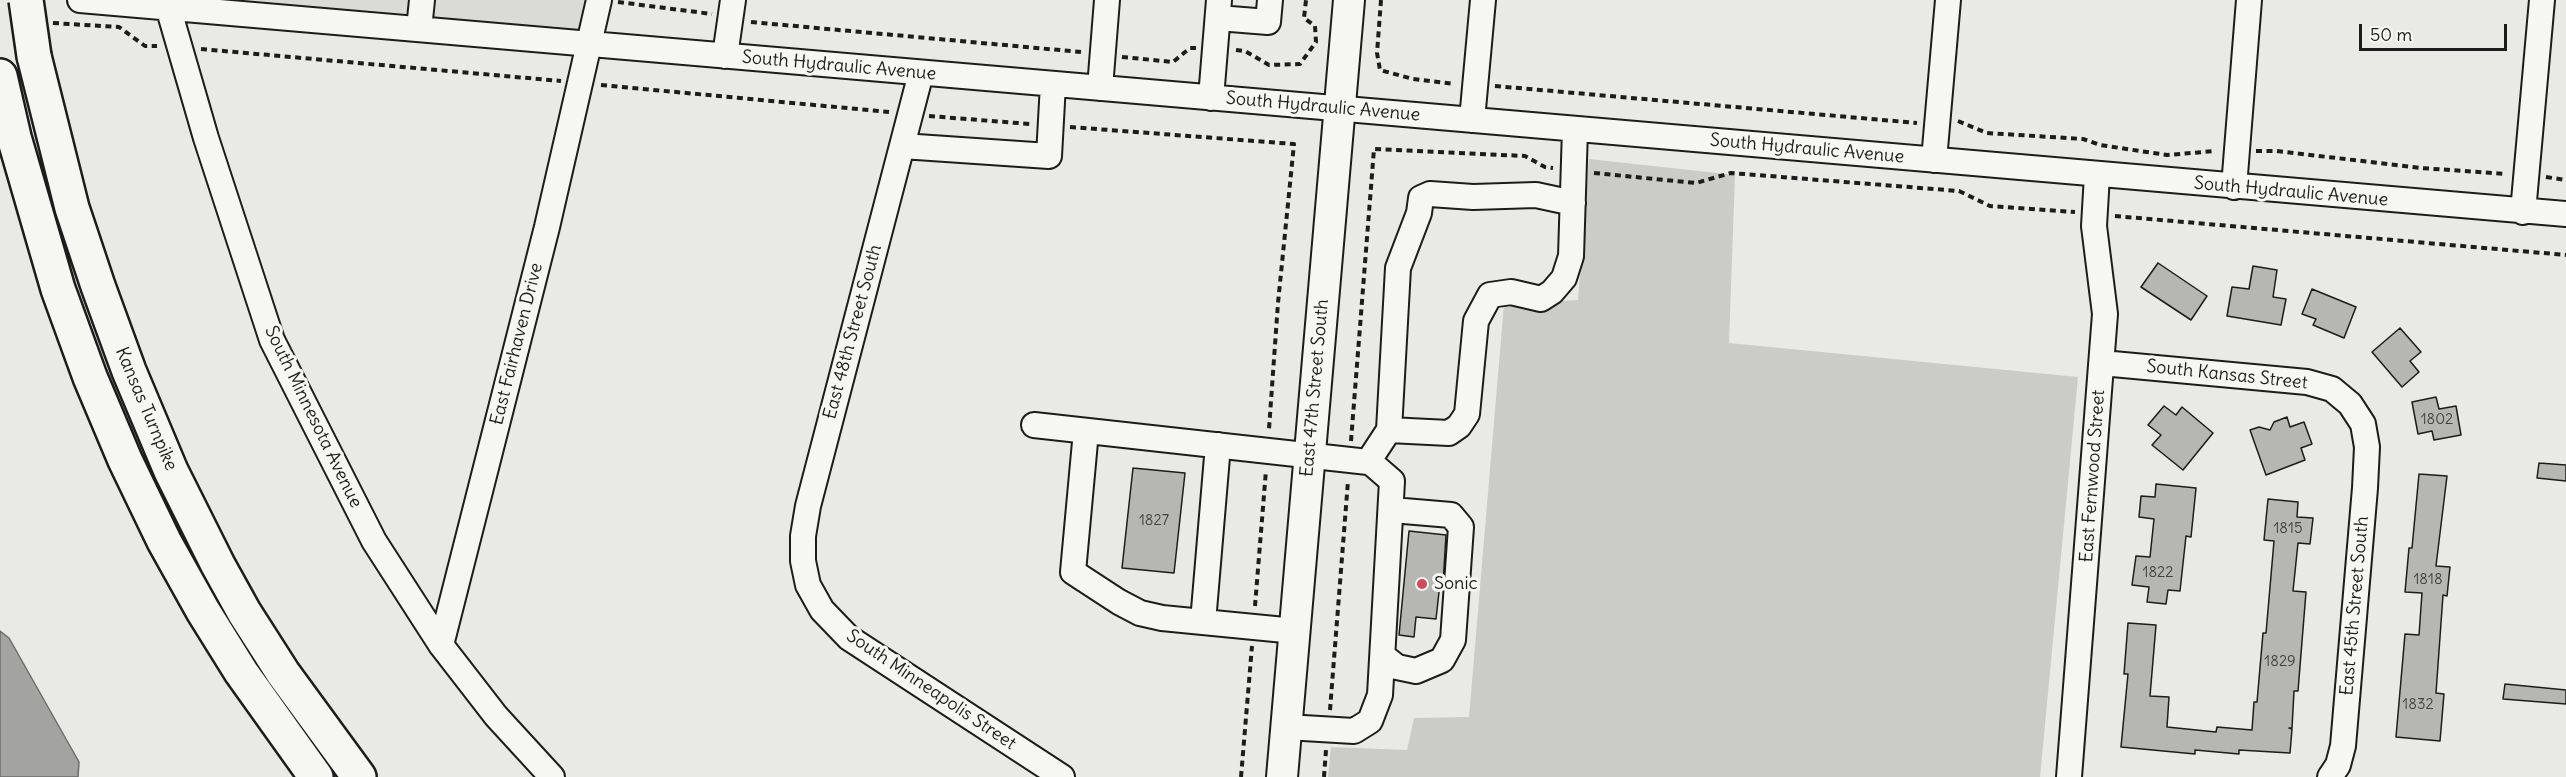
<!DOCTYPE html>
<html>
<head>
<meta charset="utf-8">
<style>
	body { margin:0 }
	#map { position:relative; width:2566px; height:777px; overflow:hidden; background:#e9e9e5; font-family:Delius,sans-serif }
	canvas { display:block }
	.scale { position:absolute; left:2359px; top:24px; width:148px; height:27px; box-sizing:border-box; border:3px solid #1c1c1c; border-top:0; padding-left:8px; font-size:18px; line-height:21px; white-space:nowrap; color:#1c1c1c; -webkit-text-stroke:4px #f6f6f2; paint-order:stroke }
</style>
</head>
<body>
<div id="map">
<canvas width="2566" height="777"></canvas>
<div class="scale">50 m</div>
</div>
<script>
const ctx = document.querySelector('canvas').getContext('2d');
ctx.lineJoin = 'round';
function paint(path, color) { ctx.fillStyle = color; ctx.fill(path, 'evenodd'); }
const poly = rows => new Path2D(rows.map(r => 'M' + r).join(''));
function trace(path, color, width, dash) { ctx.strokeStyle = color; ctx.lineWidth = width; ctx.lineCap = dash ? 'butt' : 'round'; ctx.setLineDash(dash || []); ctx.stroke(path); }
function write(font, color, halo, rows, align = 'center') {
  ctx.font = font + ' Delius,sans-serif'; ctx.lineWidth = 6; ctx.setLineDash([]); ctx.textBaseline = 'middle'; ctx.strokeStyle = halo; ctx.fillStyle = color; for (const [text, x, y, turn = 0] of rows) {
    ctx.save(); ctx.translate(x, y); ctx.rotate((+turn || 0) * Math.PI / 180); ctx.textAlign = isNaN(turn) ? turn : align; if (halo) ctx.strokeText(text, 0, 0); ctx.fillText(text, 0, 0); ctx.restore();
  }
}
paint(poly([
	[166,0,602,0,591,44]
]), '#dadad6');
paint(poly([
	[1589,159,1735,175,1729,343,2078,377,2040,777,1328,777,1331,747,1407,750,1414,718,1469,717,1504,304,1578,300]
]), '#cbcbc7');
const water = poly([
	[0,631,9,638,79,762,78,777,0,777,0,631]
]);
paint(water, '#a3a3a1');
trace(water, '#6d6d6c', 1.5);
const building = poly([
	[2158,263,2207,296,2191,320,2141,287,2158,263],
	[2253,266,2277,270,2273,297,2286,299,2281,325,2227,316,2232,287,2249,289,2253,266],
	[2312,289,2356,307,2344,338,2313,325,2316,319,2302,314,2312,289],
	[2400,328,2421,352,2410,361,2419,372,2402,387,2372,352,2400,328],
	[2436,397,2439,409,2456,406,2461,435,2434,440,2432,431,2418,434,2412,402,2436,397],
	[2164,406,2176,415,2182,407,2213,433,2183,470,2152,445,2161,435,2148,425,2164,406],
	[2287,417,2290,427,2304,422,2312,444,2301,448,2305,460,2266,475,2250,430,2259,427,2270,430,2274,422,2287,417],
	[2539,463,2566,465,2566,481,2537,478,2539,463],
	[1133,468,1185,473,1174,573,1122,568,1133,468],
	[2419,474,2447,476,2436,566,2450,567,2447,596,2443,595,2436,693,2444,694,2440,741,2396,737,2405,634,2419,635,2422,593,2405,592,2409,548,2412,548,2419,474],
	[2156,484,2196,488,2191,537,2186,536,2180,591,2168,590,2166,604,2147,602,2149,587,2132,585,2136,556,2150,557,2154,519,2139,517,2141,496,2155,497,2156,484],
	[2268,499,2298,502,2297,517,2313,518,2310,544,2298,543,2293,591,2306,592,2298,691,2294,691,2292,728,2289,728,2292,729,2290,753,2239,750,2239,754,2195,750,2195,754,2121,747,2128,674,2124,674,2128,623,2156,625,2150,696,2169,697,2167,727,2216,732,2217,727,2252,730,2254,702,2257,702,2263,633,2266,633,2274,541,2264,540,2268,499],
	[1409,531,1446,535,1443,584,1440,583,1436,619,1416,617,1414,637,1399,635,1409,531],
	[2505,684,2566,690,2566,704,2503,699,2505,684]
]);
paint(building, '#b6b6b3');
trace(building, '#1c1c1c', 1.5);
const minor = poly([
	[80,0,2566,214],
	[166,0,206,138,272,340,374,541,441,645,496,716,552,777],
	[1218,18,1268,22,1270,0],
	[419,29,422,0],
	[725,56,733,0],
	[921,73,808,506,803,536,803,561,808,585,822,610,849,638,1062,777],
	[1100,88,1107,0],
	[1211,98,1219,0],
	[1472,120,1483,0],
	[902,146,1049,156,1053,84],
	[1934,160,1948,0],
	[2234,187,2249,0],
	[2523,212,2542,0],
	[2102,363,2307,382,2332,389,2350,404,2363,424,2367,447,2365,488,2343,746,2338,765,2330,777],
	[1034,425,1368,462,1389,430,1449,433,1459,426,1467,414,1476,321,1490,295,1511,292,1541,299,1552,292,1564,278,1571,256,1575,129],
	[1389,430,1398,268,1419,213,1421,198,1430,194,1473,197,1536,195,1573,203],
	[1086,431,1073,572,1119,602,1140,613,1162,618,1295,631],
	[1203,622,1218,445],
	[441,645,547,227,599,0],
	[1383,656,1397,667,1416,671,1442,660,1453,640,1461,527,1451,515,1392,510],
	[1286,727,1354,731,1370,721,1380,695,1392,481,1369,461],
	[2069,777,2105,314,2094,226,2097,175]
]);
const major = poly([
	[1282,777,1349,0]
]);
const highway = poly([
	[34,56,72,208,98,286,129,371,171,471,218,565,244,612,283,673,359,777],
	[0,76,14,137,58,289,90,377,125,460,164,541,203,611,241,672,316,777]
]);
trace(minor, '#1c1c1c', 28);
trace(major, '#1c1c1c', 34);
trace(highway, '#1c1c1c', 38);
trace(poly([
	[1381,0,1377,53,1380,70,1413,79,1454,84],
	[618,2,712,14],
	[751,22,1081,52],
	[53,23,119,27,145,46,157,46],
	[201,49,561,81],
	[1236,50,1245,51,1269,65,1300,64,1316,42,1315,26,1304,18,1306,0],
	[1122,57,1173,62,1190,48,1196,48],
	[601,85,889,112],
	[1495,86,1917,123],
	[929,116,1030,124],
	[1958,121,1987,133,2083,139,2100,145,2167,155,2216,151],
	[1070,127,1294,144,1278,303,1269,429],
	[2256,151,2277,151,2421,168,2506,174],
	[1594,173,1696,183,1731,173,1959,191,1990,206,2075,212],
	[2546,177,2566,180],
	[2115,216,2566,255],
	[1351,441,1374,149,1525,156,1545,167,1553,168],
	[1255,606,1266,470],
	[1330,710,1348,481],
	[1241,777,1252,646],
	[1324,777,1326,750]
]), '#1c1c1c', 4, [6, 4.5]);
trace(minor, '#f6f6f2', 24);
trace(major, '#f6f6f2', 30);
trace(highway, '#f6f6f2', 33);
const highwayBridge = poly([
	[26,0,34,56]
]);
trace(highwayBridge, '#1c1c1c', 38, []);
trace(highwayBridge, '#f6f6f2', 33);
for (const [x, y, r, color] of [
	[1422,584,6,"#d1495b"]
]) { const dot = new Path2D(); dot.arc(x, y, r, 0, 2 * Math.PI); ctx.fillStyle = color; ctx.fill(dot); trace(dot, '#f6f6f2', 2); }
write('15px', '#424242', null, [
	["1802",2437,420],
	["1827",1154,521],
	["1815",2288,529],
	["1822",2158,573],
	["1818",2428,580],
	["1829",2280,662],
	["1832",2418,705]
]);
write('18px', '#1c1c1c', '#f6f6f2', [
	["South Hydraulic Avenue",839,66,5],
	["South Hydraulic Avenue",1323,107,5],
	["South Hydraulic Avenue",1807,149,5],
	["South Hydraulic Avenue",2291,192,5],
	["East 48th Street South",853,332,-75],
	["East Fairhaven Drive",517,344,-76],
	["South Kansas Street",2227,375,6],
	["East 47th Street South",1315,388,-85],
	["Kansas Turnpike",146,409,67],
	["South Minnesota Avenue",313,417,64],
	["East Fernwood Street",2093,476,-86],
	["East 45th Street South",2355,606,-85],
	["South Minneapolis Street",931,690,34]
]);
write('18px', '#1c1c1c', '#f6f6f2', [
	["Sonic",1434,584]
], 'left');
</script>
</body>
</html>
